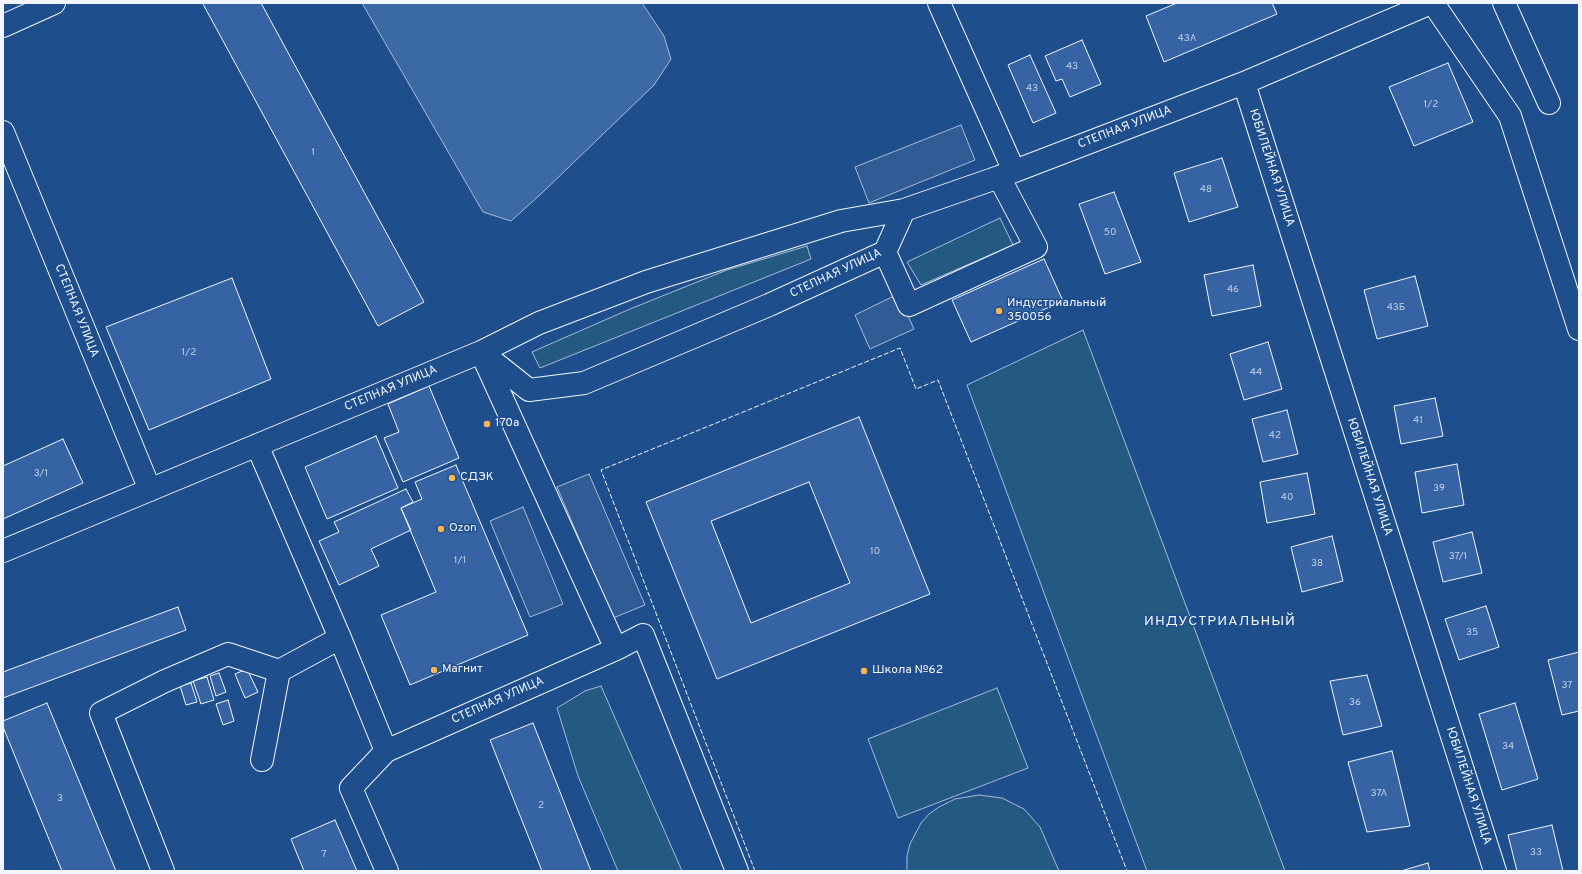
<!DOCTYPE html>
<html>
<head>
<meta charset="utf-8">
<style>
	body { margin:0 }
	#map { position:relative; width:1582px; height:874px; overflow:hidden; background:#1f4e8c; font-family:Overpass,sans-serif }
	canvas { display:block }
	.frame { position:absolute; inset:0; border:4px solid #f2f6ff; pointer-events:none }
</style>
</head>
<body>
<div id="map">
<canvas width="1582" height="874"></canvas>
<div class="frame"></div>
</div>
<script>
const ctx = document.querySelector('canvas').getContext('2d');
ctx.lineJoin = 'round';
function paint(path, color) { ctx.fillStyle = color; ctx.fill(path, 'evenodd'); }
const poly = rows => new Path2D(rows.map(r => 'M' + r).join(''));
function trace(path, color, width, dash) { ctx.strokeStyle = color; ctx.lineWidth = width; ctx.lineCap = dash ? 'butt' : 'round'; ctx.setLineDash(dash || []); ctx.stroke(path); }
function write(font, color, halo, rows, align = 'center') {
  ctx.font = font + ' Overpass,sans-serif'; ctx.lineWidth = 3; ctx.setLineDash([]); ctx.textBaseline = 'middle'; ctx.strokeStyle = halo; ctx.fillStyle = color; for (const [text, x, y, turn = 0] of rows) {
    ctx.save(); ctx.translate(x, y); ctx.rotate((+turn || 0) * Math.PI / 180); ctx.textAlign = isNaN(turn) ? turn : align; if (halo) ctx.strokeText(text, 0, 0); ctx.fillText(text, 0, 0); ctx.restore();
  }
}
const green = poly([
	[1000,218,1013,245,921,285,907,262,1000,218],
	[807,246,811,259,540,368,532,352,630,309,727,270,807,246],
	[1083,330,1285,871,1147,871,967,385,1083,330],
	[601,686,682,871,618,871,578,776,557,708,585,691,601,686],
	[997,688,1028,768,898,818,868,739,997,688],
	[979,795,1002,798,1024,809,1040,827,1059,871,907,871,907,856,910,844,921,823,929,814,939,807,955,799,979,795]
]);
paint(green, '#245a82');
trace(green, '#a8bbd7', 1);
const parking = poly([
	[961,125,975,160,869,203,855,167,961,125],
	[898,294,914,329,870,349,855,315,898,294],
	[589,474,645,605,613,618,557,487,589,474],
	[523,507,563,604,530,617,490,521,523,507]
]);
paint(parking, '#305b95');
trace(parking, '#a8bbd7', 1);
const water = poly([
	[362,3,642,3,664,36,671,59,654,85,542,193,511,221,483,212,362,3]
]);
paint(water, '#3b69a3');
trace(water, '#a8bbd7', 1);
const building = poly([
	[204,3,261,3,424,302,378,326,203,4,204,3],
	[1177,3,1272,3,1277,14,1164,62,1146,16,1177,3],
	[1082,40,1101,84,1070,97,1062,79,1056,81,1045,56,1082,40],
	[1030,55,1056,113,1033,123,1008,65,1030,55],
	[1448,63,1473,122,1414,146,1389,87,1448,63],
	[1222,158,1238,207,1189,222,1174,173,1222,158],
	[1114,192,1141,262,1105,274,1079,204,1114,192],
	[1044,259,1063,301,971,342,952,300,1044,259],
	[1253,265,1261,306,1212,316,1204,275,1253,265],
	[1415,276,1428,326,1377,339,1364,290,1415,276],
	[232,278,271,379,149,430,106,327,232,278],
	[1268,342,1282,389,1244,400,1230,354,1268,342],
	[429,386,459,458,403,482,384,438,399,432,388,404,429,386],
	[1435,398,1443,436,1401,444,1394,406,1435,398],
	[1287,410,1298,454,1263,462,1252,419,1287,410],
	[859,417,930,594,717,679,646,502,859,417],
	[809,482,850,583,751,623,711,521,809,482],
	[376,436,398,488,327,519,305,467,376,436],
	[63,439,83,483,3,519,3,466,63,439],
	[1457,464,1464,505,1422,513,1415,472,1457,464],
	[456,465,528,635,410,685,381,615,436,592,401,508,422,499,415,482,456,465],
	[1307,473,1315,514,1267,523,1260,482,1307,473],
	[406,489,413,502,401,508,411,530,371,549,379,566,339,585,319,541,339,532,334,522,406,489],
	[1472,532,1482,573,1443,582,1433,542,1472,532],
	[1332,536,1343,581,1302,592,1291,547,1332,536],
	[1486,606,1499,647,1459,660,1445,619,1486,606],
	[178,607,186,630,3,698,3,672,178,607],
	[1579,652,1579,711,1562,715,1548,660,1579,652],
	[247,669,258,692,245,698,235,674,247,669],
	[219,673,226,692,216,696,210,676,219,673],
	[1367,675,1382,726,1343,735,1330,681,1367,675],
	[207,677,214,700,201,704,193,681,207,677],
	[191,683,197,702,186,705,180,686,191,683],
	[228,700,234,721,223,725,216,704,228,700],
	[47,703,116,871,62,871,3,727,3,721,47,703],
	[1515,703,1538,779,1502,790,1479,714,1515,703],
	[533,723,591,871,542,871,490,740,533,723],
	[1392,751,1410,826,1367,832,1348,762,1392,751],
	[335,820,357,871,304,871,291,839,335,820],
	[1552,825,1563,871,1517,871,1508,835,1552,825],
	[1428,863,1430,871,1401,871,1428,863]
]);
paint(building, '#3563a3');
trace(building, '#f2f6ff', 1);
const minor = poly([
	[939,3,1014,171],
	[1433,3,1510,116,1579,329],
	[1504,3,1549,103],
	[3,26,54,3],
	[1244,83,1495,871],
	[3,132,150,490],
	[885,252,909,305,1036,247,999,177],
	[257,445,340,638,386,751,616,649,481,352,539,323,646,282,841,221,904,210],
	[3,551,481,352,529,390,584,383,769,305,885,252,904,210,999,177,1244,83,1431,3],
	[616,649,643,635,737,871],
	[386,751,351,788,387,871],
	[262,760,279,671,340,638],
	[163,871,101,713,165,681,228,654,279,671]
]);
trace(minor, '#f2f6ff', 24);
trace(minor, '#1f4e8c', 22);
trace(poly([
	[755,871,601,470,900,348,916,389,938,380,1127,871]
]), '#f2f6ff', 1, [5, 2]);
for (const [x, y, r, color] of [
	[999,311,4,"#ffb74d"],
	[487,424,4,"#ffb74d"],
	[452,478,4,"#ffb74d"],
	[441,529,4,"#ffb74d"],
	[434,670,4,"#ffb74d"],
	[864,671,4,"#ffb74d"]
]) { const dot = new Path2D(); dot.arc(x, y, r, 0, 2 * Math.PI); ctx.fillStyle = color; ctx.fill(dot); trace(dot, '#1f4e8c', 1.5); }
write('10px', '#c3d1e8', null, [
	["43А",1187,39],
	["43",1072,67],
	["43",1032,89],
	["1/2",1431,105],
	["1",313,153],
	["48",1206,190],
	["50",1110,233],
	["46",1233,290],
	["43Б",1396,308],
	["1/2",189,353],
	["44",1256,373],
	["41",1418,421],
	["42",1275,436],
	["3/1",41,474],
	["39",1439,489],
	["40",1287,498],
	["10",875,552],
	["37/1",1458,557],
	["1/1",460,561],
	["38",1317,564],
	["35",1472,633],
	["37",1567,686],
	["36",1355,703],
	["34",1508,747],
	["37А",1379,794],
	["3",60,799],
	["2",541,806],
	["33",1536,853],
	["7",324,855]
]);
write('12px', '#f2f6ff', '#1f4e8c', [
	["СТЕПНАЯ УЛИЦА",1125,128,-21],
	["ЮБИЛЕЙНАЯ УЛИЦА",1271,168,72],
	["СТЕПНАЯ УЛИЦА",836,274,-25],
	["СТЕПНАЯ УЛИЦА",76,311,68],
	["СТЕПНАЯ УЛИЦА",391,389,-23],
	["ЮБИЛЕЙНАЯ УЛИЦА",1369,477,72],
	["СТЕПНАЯ УЛИЦА",498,701,-24],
	["ЮБИЛЕЙНАЯ УЛИЦА",1468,786,72]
]);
write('12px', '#f2f6ff', '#1f4e8c', [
	["Индустриальный",1007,304],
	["350056",1007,318],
	["170а",495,424],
	["СДЭК",460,478],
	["Ozon",449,529],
	["Магнит",442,670],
	["Школа №62",872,671]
], 'left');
ctx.letterSpacing = '1px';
write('14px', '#f2f6ff', '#1f4e8c', [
	["ИНДУСТРИАЛЬНЫЙ",1220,622]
]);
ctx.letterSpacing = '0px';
</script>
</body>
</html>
